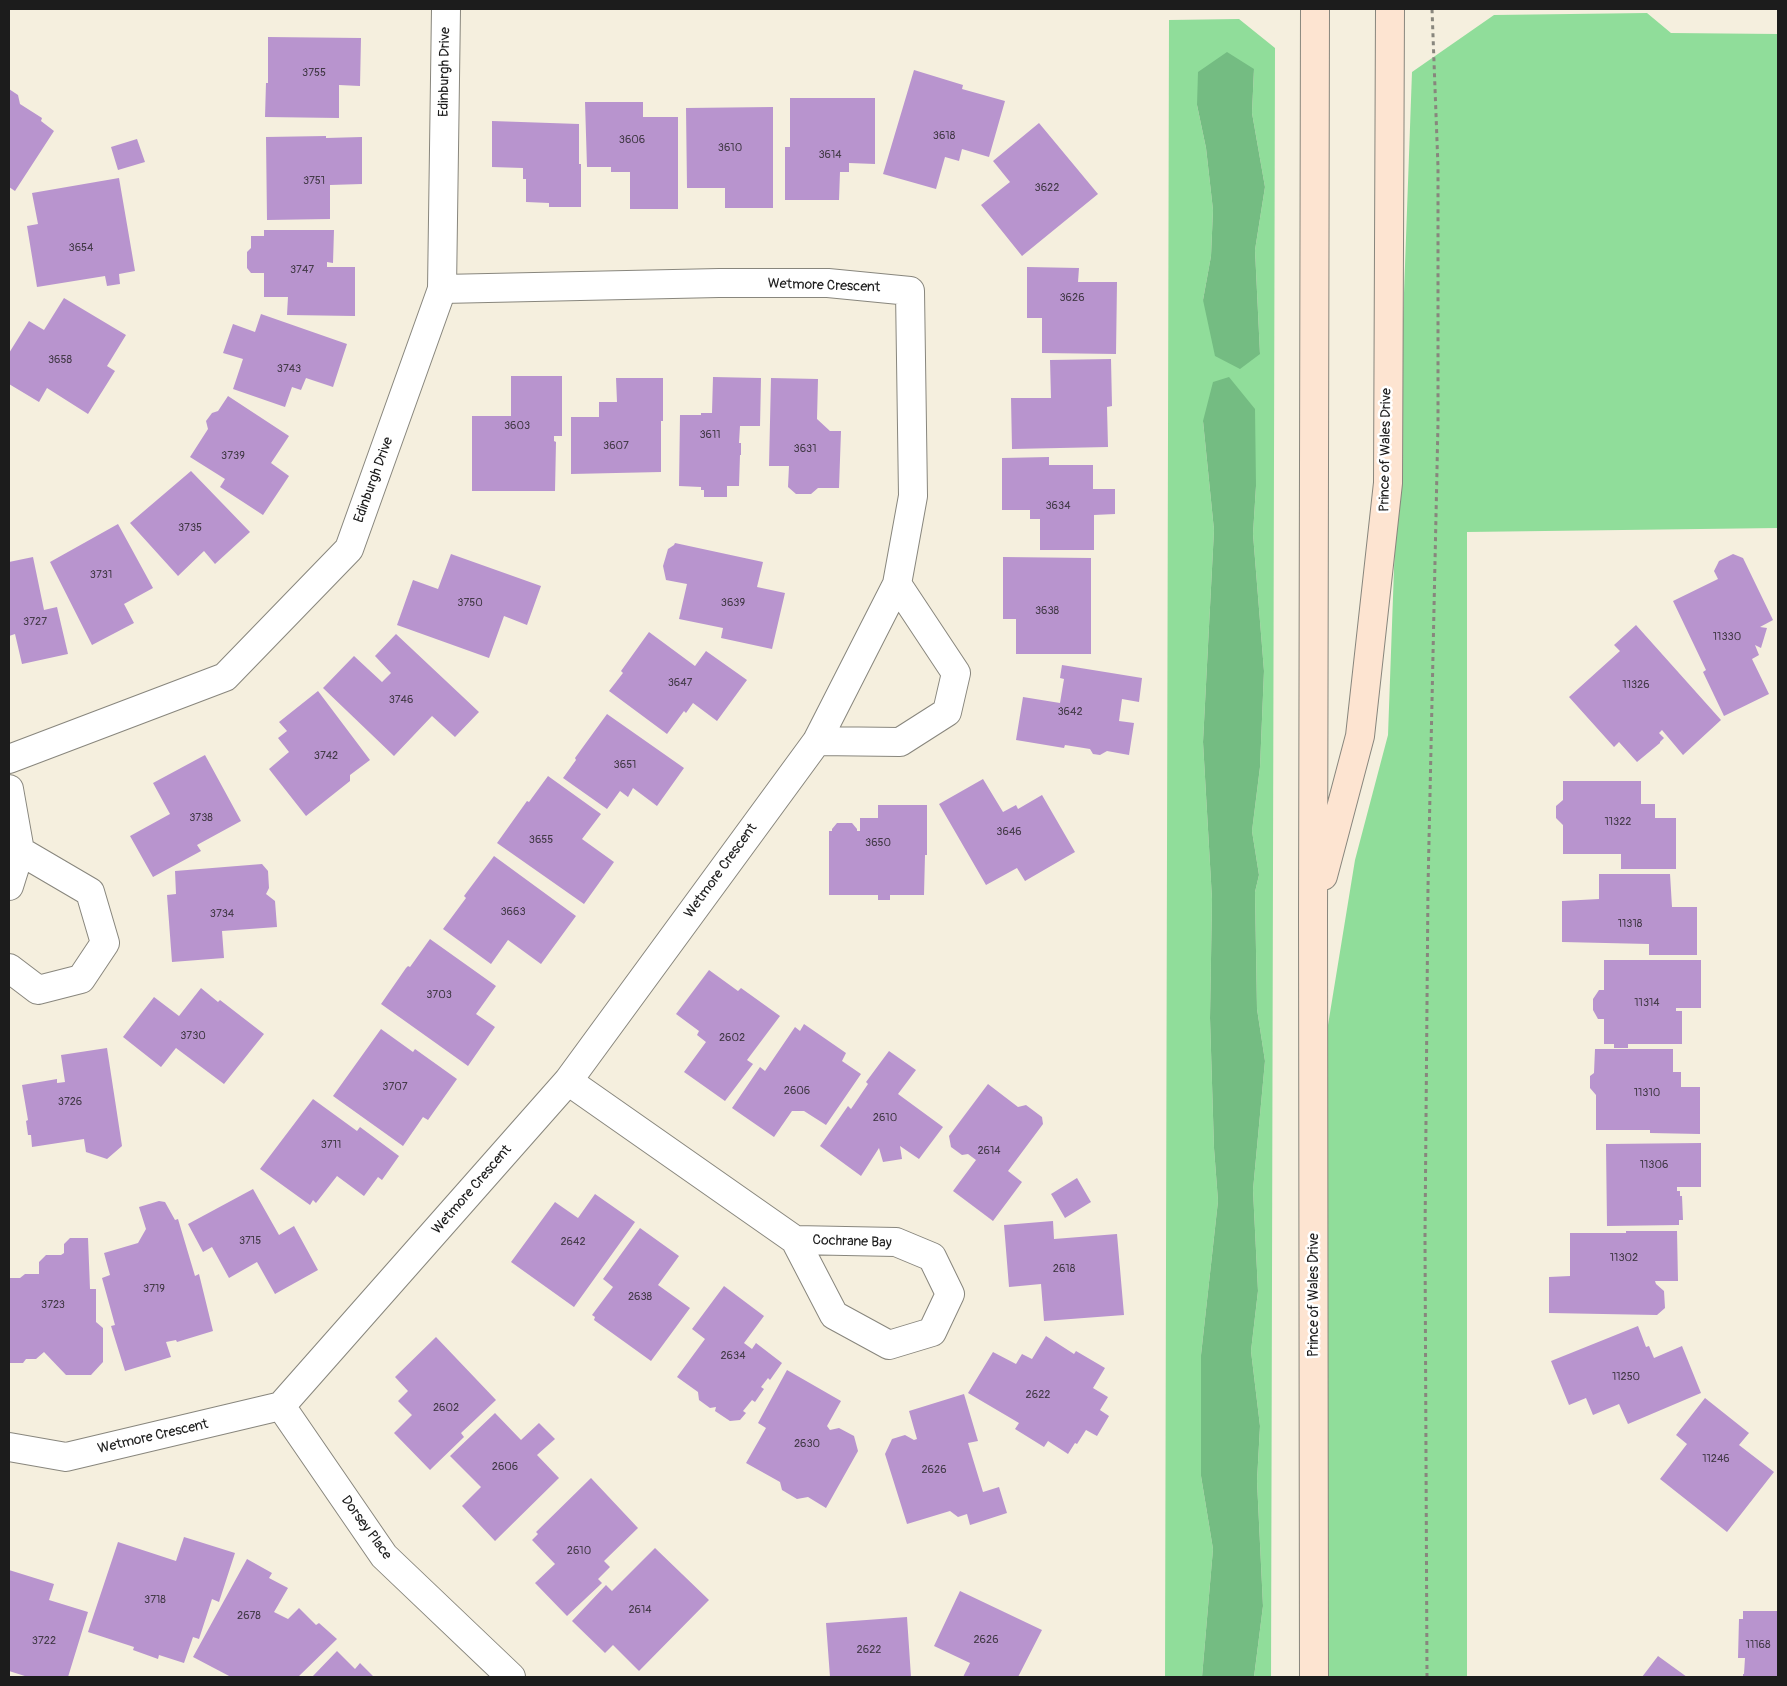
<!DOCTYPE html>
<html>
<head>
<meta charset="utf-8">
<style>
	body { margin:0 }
	#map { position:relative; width:1787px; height:1686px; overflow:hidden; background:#f5efde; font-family:Pangolin,sans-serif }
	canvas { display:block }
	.frame { position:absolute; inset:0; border:10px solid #1c1c1c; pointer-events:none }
</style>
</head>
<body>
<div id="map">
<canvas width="1787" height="1686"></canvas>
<div class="frame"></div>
</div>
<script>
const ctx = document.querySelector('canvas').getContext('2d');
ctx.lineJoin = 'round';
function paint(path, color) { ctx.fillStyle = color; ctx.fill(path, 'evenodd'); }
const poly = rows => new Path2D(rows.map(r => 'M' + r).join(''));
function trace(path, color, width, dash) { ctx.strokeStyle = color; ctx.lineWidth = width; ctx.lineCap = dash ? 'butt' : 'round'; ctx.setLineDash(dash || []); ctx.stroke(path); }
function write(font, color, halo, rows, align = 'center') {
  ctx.font = font + ' Pangolin,sans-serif'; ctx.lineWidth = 5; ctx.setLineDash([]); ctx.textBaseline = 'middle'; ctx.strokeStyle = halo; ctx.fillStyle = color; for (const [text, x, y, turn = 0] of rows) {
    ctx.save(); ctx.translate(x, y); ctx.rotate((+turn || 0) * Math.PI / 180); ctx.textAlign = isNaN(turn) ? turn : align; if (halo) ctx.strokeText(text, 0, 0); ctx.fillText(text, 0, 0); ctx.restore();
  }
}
paint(poly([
	[1647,13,1671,33,1778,34,1778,528,1467,532,1467,1677,1328,1677,1328,1025,1355,860,1388,735,1412,72,1494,15],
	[1239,19,1275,48,1271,1677,1254,1677,1263,1606,1257,1481,1260,1426,1251,1351,1258,1291,1253,1190,1265,1061,1257,1009,1255,892,1259,875,1252,831,1260,767,1264,671,1253,534,1256,486,1203,421,1214,530,1203,742,1212,899,1210,1018,1214,1148,1218,1201,1201,1355,1201,1476,1213,1549,1202,1677,1165,1677,1169,20],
	[1254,69,1252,113,1265,187,1255,250,1260,354,1203,300,1211,256,1213,210,1206,148,1197,105]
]), '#90dd9a');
paint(poly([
	[1227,52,1254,69,1252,113,1265,187,1255,250,1260,354,1240,369,1215,356,1203,300,1211,256,1213,210,1206,148,1197,105,1198,72],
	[1229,377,1255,409,1256,486,1253,534,1264,671,1260,767,1252,831,1259,875,1255,892,1257,1009,1265,1061,1253,1190,1258,1291,1251,1351,1260,1426,1257,1481,1263,1606,1254,1677,1202,1677,1213,1549,1201,1476,1201,1355,1218,1201,1214,1148,1210,1018,1212,899,1203,742,1214,530,1203,421,1213,382]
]), '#74bc82');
paint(poly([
	[268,37,361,38,360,86,339,85,339,118,265,117,266,83,268,83],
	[914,70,963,85,962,89,1005,101,989,157,962,149,959,161,945,157,936,189,883,174],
	[9,89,18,95,20,104,42,118,41,121,54,131,15,191,9,187],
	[790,98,875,98,875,164,849,163,849,172,840,172,839,200,785,200,785,147,790,147],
	[585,102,643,102,643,117,678,117,678,209,630,209,630,172,611,172,611,167,587,167],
	[773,107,773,208,725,208,725,188,687,188,686,108],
	[492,121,579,124,579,164,581,164,581,207,549,207,549,203,526,202,526,179,523,179,523,168,492,167],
	[1039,123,1098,194,1022,256,981,205,1010,182,993,161],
	[326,136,326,138,362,137,362,184,330,185,330,219,267,220,266,137],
	[137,139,145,162,118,170,111,147],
	[119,178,135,271,119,274,120,284,107,286,105,276,37,287,27,226,38,224,32,193],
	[264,230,334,230,333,263,327,262,327,267,355,267,355,316,287,315,288,297,264,297,264,273,251,273,247,268,247,252,251,248,251,236,264,236],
	[1027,267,1079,268,1078,282,1117,282,1116,354,1042,353,1042,318,1027,318],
	[64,298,126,335,107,366,115,371,88,414,47,388,39,402,9,384,9,353,29,321,44,330],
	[261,314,347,344,333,387,306,378,301,390,292,387,285,407,233,389,243,359,223,353,233,324,255,332],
	[1111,359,1112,406,1107,407,1108,447,1012,449,1011,398,1051,398,1050,360],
	[511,376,562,376,562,436,554,436,554,441,556,442,555,491,472,491,472,416,511,416],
	[713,377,761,378,760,426,740,426,739,443,741,443,741,455,740,455,739,486,727,486,727,497,704,497,704,490,701,490,701,487,679,486,680,415,701,415,701,413,712,413],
	[616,378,663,378,663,421,661,421,661,472,571,474,571,417,599,417,599,402,617,402],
	[771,378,818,379,817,419,830,431,841,431,839,488,818,488,811,494,796,494,788,487,789,466,769,466],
	[228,396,289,436,271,463,289,476,263,515,220,487,225,479,190,457,208,429,206,421,212,413,218,411],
	[1049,457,1049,465,1093,465,1093,489,1115,489,1115,514,1094,515,1094,550,1040,550,1040,519,1030,519,1030,510,1002,510,1002,458],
	[191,471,250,532,215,564,204,551,178,576,130,523],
	[118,524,153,588,124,604,134,623,92,645,50,562],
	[675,543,763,562,757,587,785,593,772,649,721,638,723,628,679,619,687,584,666,580,663,566,668,549,674,545],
	[451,554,541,586,527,625,504,616,489,658,397,625,413,580,438,589],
	[1733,554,1743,558,1773,620,1760,627,1767,628,1761,648,1755,645,1759,655,1752,659,1769,694,1724,716,1703,672,1706,670,1673,601,1718,579,1714,571,1719,561],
	[33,557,44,610,57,607,68,654,22,664,15,634,9,636,9,562],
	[1003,557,1091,558,1091,654,1016,654,1016,619,1003,619],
	[1636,625,1721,720,1683,755,1662,730,1659,733,1664,738,1660,742,1660,743,1637,762,1619,742,1614,747,1569,697,1620,651,1614,645],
	[649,632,695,666,706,651,747,680,717,721,693,703,686,713,684,711,667,734,609,691,623,673,621,671],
	[396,634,479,712,455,737,432,716,394,756,323,688,354,656,382,682,391,673,375,656],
	[1062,665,1142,678,1139,702,1122,699,1119,721,1134,723,1129,755,1107,751,1100,755,1093,754,1090,749,1065,745,1064,748,1016,740,1023,697,1060,703,1064,679,1060,678],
	[318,691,370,760,350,775,350,781,306,816,269,769,289,752,278,738,287,731,279,722],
	[607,714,684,768,657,806,633,788,628,797,620,791,607,809,563,778,576,760,575,758],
	[205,755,241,821,197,845,201,851,153,877,130,836,170,814,153,783],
	[548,776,601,814,582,839,614,862,584,904,497,843,527,801,529,802],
	[983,779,1003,812,1016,805,1018,809,1042,795,1075,852,1025,881,1017,868,986,885,939,804],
	[1563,781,1641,781,1641,804,1655,804,1655,818,1676,818,1676,869,1621,869,1621,854,1563,854,1563,825,1556,818,1556,806,1563,800],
	[878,805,927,805,927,855,925,855,924,895,890,895,890,900,878,900,878,895,829,895,829,831,832,831,832,829,837,823,852,823,857,829,857,831,860,831,860,818,878,818],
	[494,856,576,916,541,964,508,940,491,964,443,929,466,898,464,896],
	[262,864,268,871,269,888,266,894,275,901,277,927,222,931,224,958,172,962,167,895,176,894,175,871],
	[1599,874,1670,874,1672,907,1697,907,1697,955,1649,955,1649,944,1562,942,1562,901,1599,899],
	[430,939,496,986,476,1014,495,1027,468,1066,381,1004,406,968,408,966,410,967],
	[1604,960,1701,960,1701,1008,1676,1008,1676,1011,1682,1011,1682,1044,1628,1044,1628,1048,1614,1048,1614,1044,1604,1044,1604,1019,1598,1019,1593,1010,1593,999,1599,990,1604,990],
	[709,970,738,991,741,988,780,1016,747,1060,753,1064,725,1101,684,1072,706,1042,697,1035,699,1031,676,1014],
	[201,988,218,1002,220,1000,264,1034,224,1084,176,1048,161,1067,123,1037,154,997,179,1016],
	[804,1024,846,1053,842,1061,861,1074,826,1125,804,1111,792,1111,774,1137,732,1108,760,1067,765,1071,795,1027,800,1031],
	[381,1029,413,1052,415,1049,457,1079,428,1120,423,1117,403,1146,333,1096],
	[107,1048,122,1146,107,1159,86,1152,84,1139,32,1147,31,1135,28,1135,26,1121,28,1120,22,1085,57,1079,57,1083,65,1082,61,1055],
	[1595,1049,1673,1049,1673,1072,1681,1072,1681,1087,1700,1087,1700,1134,1650,1133,1650,1130,1596,1130,1596,1095,1590,1088,1590,1076,1594,1073],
	[889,1051,916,1070,898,1094,943,1127,919,1159,900,1146,902,1159,883,1162,879,1148,861,1176,820,1146,848,1106,851,1109,868,1084,866,1082],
	[988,1084,1018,1107,1026,1105,1042,1117,1043,1124,1008,1171,1022,1182,993,1221,953,1191,976,1160,968,1154,962,1155,951,1147,949,1136],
	[313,1099,357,1131,360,1127,399,1156,382,1180,378,1177,364,1196,337,1176,316,1203,313,1200,310,1205,260,1169],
	[1701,1143,1701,1187,1677,1187,1677,1191,1680,1191,1680,1196,1682,1196,1683,1220,1679,1220,1679,1225,1607,1226,1606,1144],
	[1077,1178,1091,1202,1065,1218,1051,1194],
	[253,1189,279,1235,294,1226,318,1270,275,1294,257,1262,229,1278,212,1247,203,1252,188,1224],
	[595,1194,635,1222,574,1307,511,1262,555,1202,578,1218],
	[159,1201,165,1202,175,1220,178,1219,195,1276,199,1274,213,1331,177,1342,176,1340,166,1342,171,1357,125,1371,111,1326,115,1325,102,1278,110,1275,104,1253,138,1243,146,1229,139,1207],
	[1053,1221,1054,1239,1117,1234,1124,1315,1044,1321,1041,1284,1009,1287,1004,1225],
	[640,1228,679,1256,658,1285,690,1308,651,1361,594,1320,595,1317,592,1315,613,1287,603,1279],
	[1626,1231,1677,1231,1678,1281,1655,1281,1656,1284,1664,1291,1665,1308,1657,1315,1549,1313,1549,1277,1570,1276,1570,1233,1626,1233],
	[70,1238,88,1238,90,1289,96,1289,96,1322,103,1328,103,1362,91,1375,66,1375,44,1352,36,1359,26,1359,23,1363,9,1363,9,1278,20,1278,25,1274,39,1274,39,1262,46,1255,61,1255,64,1253,64,1244],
	[724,1286,764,1316,744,1343,752,1349,756,1343,782,1363,770,1380,768,1378,761,1387,764,1389,755,1402,752,1400,743,1411,746,1413,740,1420,730,1421,715,1411,716,1407,710,1408,699,1400,698,1392,677,1377,705,1339,692,1329],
	[1638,1326,1646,1347,1649,1346,1654,1358,1682,1346,1701,1393,1628,1424,1619,1404,1593,1415,1586,1398,1569,1405,1551,1361],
	[1046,1336,1074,1354,1076,1351,1105,1368,1093,1388,1108,1397,1100,1410,1109,1416,1097,1436,1086,1430,1077,1444,1075,1443,1068,1454,1048,1441,1044,1447,1015,1429,1019,1423,968,1393,993,1352,1016,1364,1022,1354,1032,1359],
	[436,1337,496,1400,461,1433,464,1437,430,1470,394,1433,412,1415,398,1401,408,1391,395,1377],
	[787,1370,841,1401,827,1426,830,1430,839,1428,854,1436,858,1451,826,1508,808,1497,797,1499,782,1490,780,1482,746,1463,766,1428,758,1423],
	[964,1394,978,1441,968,1443,983,1492,999,1487,1007,1513,970,1525,967,1514,958,1517,950,1511,907,1524,885,1454,892,1439,905,1435,914,1440,917,1439,909,1411],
	[1705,1398,1749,1433,1739,1445,1774,1472,1727,1532,1660,1479,1687,1444,1676,1435],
	[495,1413,521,1440,539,1423,555,1439,537,1455,559,1478,495,1541,462,1506,481,1487,450,1456],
	[591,1478,638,1528,604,1561,610,1567,598,1579,602,1583,567,1616,535,1583,555,1564,532,1540,538,1534,536,1532],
	[184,1537,235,1553,219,1602,212,1599,199,1639,193,1637,184,1663,159,1655,158,1659,133,1650,134,1647,88,1632,118,1542,176,1561],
	[655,1548,709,1600,639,1671,613,1645,605,1653,572,1621,606,1585,612,1591],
	[247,1559,272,1573,269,1578,288,1588,274,1612,288,1619,299,1608,316,1625,319,1623,337,1639,298,1677,261,1677,258,1676,257,1677,231,1677,193,1657],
	[9,1570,54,1584,49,1600,88,1612,68,1677,28,1677,9,1671],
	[960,1591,1042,1630,1018,1677,963,1677,970,1663,934,1646],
	[1743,1611,1778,1611,1778,1677,1743,1677,1743,1674,1744,1674,1745,1658,1738,1658,1739,1619,1743,1619],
	[907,1617,911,1677,830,1677,826,1623],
	[337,1651,355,1669,360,1663,374,1677,312,1677],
	[1658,1656,1687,1677,1642,1677]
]), '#b894ce');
const minor = poly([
	[817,741,900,742,947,712,956,673,897,584],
	[9,789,20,851,9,886],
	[9,968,38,990,81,979,105,943,90,892,20,851],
	[568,1081,795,1240,834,1315,889,1345,932,1332,950,1294,932,1257,896,1242,795,1240],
	[281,1406,384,1556,511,1677],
	[9,1447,66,1457,281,1406,568,1081,817,741,897,584,913,496,910,291,828,283,719,283,442,289]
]);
const tertiary = poly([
	[9,759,225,677,349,549,442,289,446,9]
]);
const secondary = poly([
	[1323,876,1360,736,1388,483,1390,9],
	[1314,1677,1313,914,1315,9]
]);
trace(minor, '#88867d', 30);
trace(tertiary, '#88867d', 30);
trace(secondary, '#88867d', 30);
trace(poly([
	[1427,1677,1425,1237,1428,887,1438,423,1438,167,1432,9]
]), '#88867d', 3, [4, 4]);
trace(minor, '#fff', 28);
trace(tertiary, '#fff', 28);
trace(secondary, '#fde4d1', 28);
write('11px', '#433a48', null, [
	["3755",314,73],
	["3618",944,136],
	["3606",632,140],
	["3610",730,148],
	["3614",830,155],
	["3751",314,181],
	["3622",1047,188],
	["3654",81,248],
	["3747",302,270],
	["3626",1072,298],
	["3658",60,360],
	["3743",289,369],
	["3603",517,426],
	["3611",710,435],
	["3607",616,446],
	["3631",805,449],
	["3739",233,456],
	["3634",1058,506],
	["3735",190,528],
	["3731",101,575],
	["3750",470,603],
	["3639",733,603],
	["3638",1047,611],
	["3727",35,622],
	["11330",1727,637],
	["3647",680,683],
	["11326",1636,685],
	["3746",401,700],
	["3642",1070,712],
	["3742",326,756],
	["3651",625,765],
	["3738",201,818],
	["11322",1618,822],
	["3646",1009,832],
	["3655",541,840],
	["3650",878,843],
	["3663",513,912],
	["3734",222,914],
	["11318",1630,924],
	["3703",439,995],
	["11314",1647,1003],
	["3730",193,1036],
	["2602",732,1038],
	["3707",395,1087],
	["2606",797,1091],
	["11310",1647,1093],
	["3726",70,1102],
	["2610",885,1118],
	["3711",331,1145],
	["2614",989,1151],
	["11306",1654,1165],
	["3715",250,1241],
	["2642",573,1242],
	["11302",1624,1258],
	["2618",1064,1269],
	["3719",154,1289],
	["2638",640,1297],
	["3723",53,1305],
	["2634",733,1356],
	["11250",1626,1377],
	["2622",1038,1395],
	["2602",446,1408],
	["2630",807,1444],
	["11246",1716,1459],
	["2606",505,1467],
	["2626",934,1470],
	["2610",579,1551],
	["3718",155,1600],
	["2614",640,1610],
	["2678",249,1616],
	["2626",986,1640],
	["3722",44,1641],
	["11168",1758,1645],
	["2622",869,1650]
]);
write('14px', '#1c1c1c', '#fff', [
	["Edinburgh Drive",445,72,-89],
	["Wetmore Crescent",824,286,2],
	["Prince of Wales Drive",1386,450,-89],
	["Edinburgh Drive",374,480,-70],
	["Wetmore Crescent",721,871,-54],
	["Wetmore Crescent",472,1190,-49],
	["Cochrane Bay",852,1242,2],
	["Prince of Wales Drive",1314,1295,-90],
	["Wetmore Crescent",153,1437,-13],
	["Dorsey Place",366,1528,54]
]);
</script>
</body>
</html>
